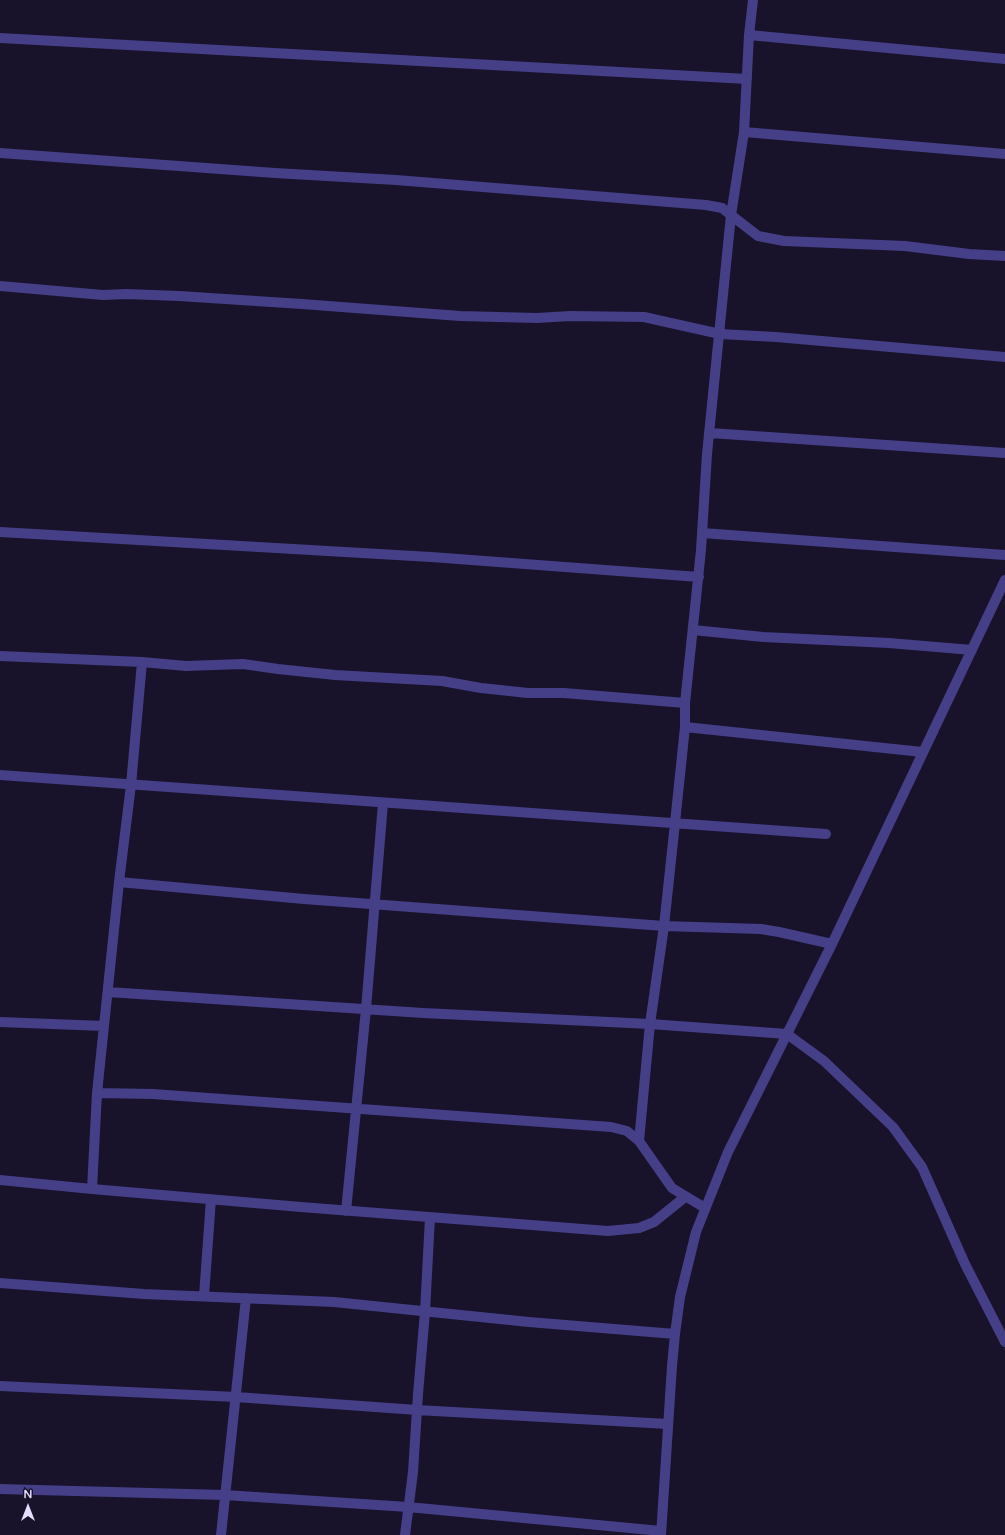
<!DOCTYPE html>
<html>
<head>
<meta charset="utf-8">
<style>
	body { margin:0 }
	#map { position:relative; width:1005px; height:1535px; overflow:hidden; background:#18122b; font-family:"Varela Round",sans-serif }
	canvas { display:block }
	.north { position:absolute; left:8px; top:1487px; width:40px; height:40px; -webkit-text-stroke:3px #18122b; paint-order:stroke; rotate:0deg; font-size:11px; font-weight:700; line-height:16px; text-align:center; color:#e3ddfe }
	.north::after { content:''; display:block; margin:auto; width:14px; height:18px; background:#e3ddfe; clip-path:polygon(50% 0,100% 100%,50% 72%,0 100%) }
</style>
</head>
<body>
<div id="map">
<canvas width="1005" height="1535"></canvas>
<div class="north">N</div>
</div>
<script>
const ctx = document.querySelector('canvas').getContext('2d');
ctx.lineJoin = 'round';
const poly = rows => new Path2D(rows.map(r => 'M' + r).join(''));
function trace(path, color, width, dash) { ctx.strokeStyle = color; ctx.lineWidth = width; ctx.lineCap = dash ? 'butt' : 'round'; ctx.setLineDash(dash || []); ctx.stroke(path); }
trace(poly([
	[749,35,1005,59],
	[0,38,747,79],
	[744,132,1005,154],
	[0,153,275,173,396,180,706,205,722,208,758,236,784,241,905,246,969,254,1005,256],
	[0,286,103,295,126,294,179,296,302,304,460,316,537,318,570,316,644,317,720,334,776,337,1005,357],
	[710,433,1005,453],
	[0,532,431,557,699,577],
	[702,533,1005,555],
	[693,630,763,637,889,643,972,650],
	[0,656,142,662,186,666,243,664,278,669,335,675,442,681,481,688,528,693,564,693,685,703],
	[685,727,922,752],
	[0,775,826,834],
	[119,882,304,899,664,926,761,929,779,932,832,944],
	[108,992,423,1013,650,1024,787,1034,824,1061,893,1127,922,1167,965,1264,1005,1342],
	[0,1022,104,1026],
	[97,1093,153,1094,611,1127,627,1131,639,1141,672,1188,705,1208],
	[639,1141,650,1024,664,926,675,823,685,727,685,703,701,550,707,454,731,215,744,132,749,35,753,0],
	[0,1180,92,1189,301,1207,608,1231,639,1228,654,1222,685,1197],
	[92,1189,97,1093,119,882,131,785,142,662],
	[346,1211,366,1009,383,803],
	[0,1283,144,1294,334,1302,529,1322,675,1334],
	[204,1296,211,1199],
	[0,1386,236,1397,417,1410,668,1424],
	[0,1489,225,1495,408,1507,661,1531],
	[221,1535,246,1298],
	[405,1535,413,1472,418,1394,425,1312,430,1217],
	[661,1535,672,1366,675,1334,680,1297,696,1232,728,1152,832,944,1005,580]
]), '#453f88', 10);
</script>
</body>
</html>
